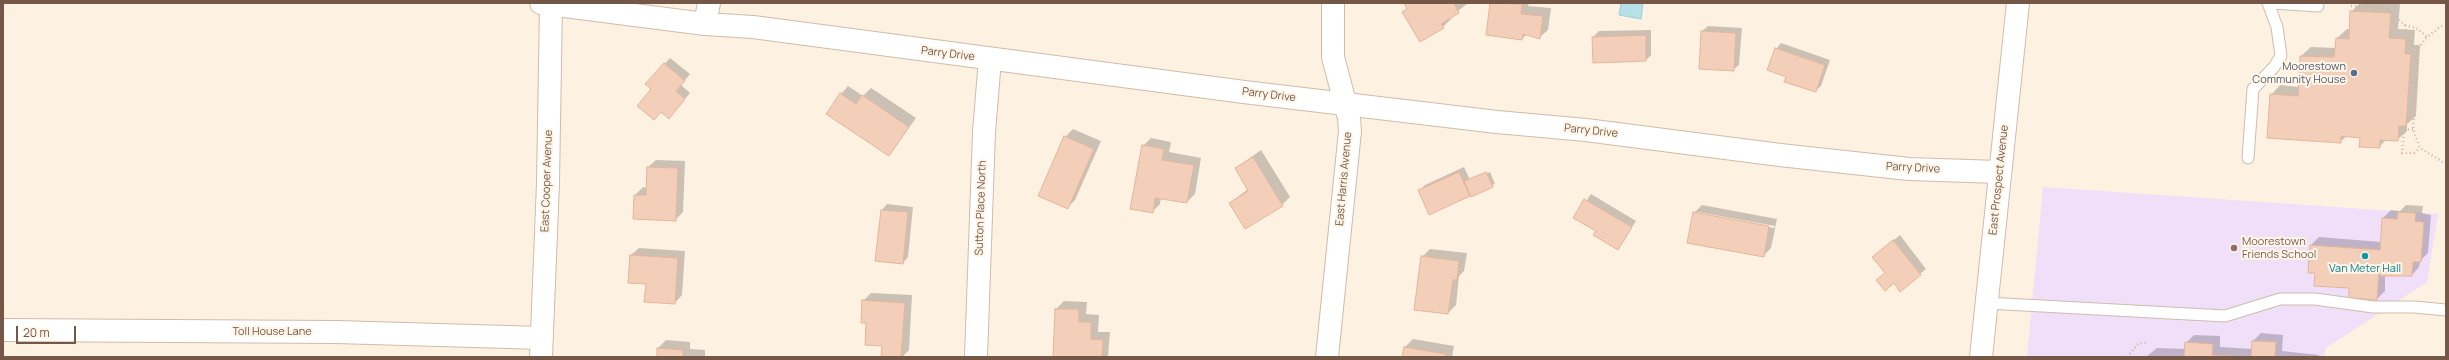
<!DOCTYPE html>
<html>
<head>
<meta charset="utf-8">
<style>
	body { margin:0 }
	#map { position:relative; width:2449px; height:360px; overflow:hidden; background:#fdf2e2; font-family:Manrope,sans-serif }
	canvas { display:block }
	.frame { position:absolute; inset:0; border:4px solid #755748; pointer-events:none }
	.scale { position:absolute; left:16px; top:326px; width:60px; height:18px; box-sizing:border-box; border:2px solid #755748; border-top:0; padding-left:5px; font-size:12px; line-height:14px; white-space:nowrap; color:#755748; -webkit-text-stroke:3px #fff6e8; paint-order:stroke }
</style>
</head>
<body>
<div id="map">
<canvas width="2449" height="360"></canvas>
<div class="frame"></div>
<div class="scale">20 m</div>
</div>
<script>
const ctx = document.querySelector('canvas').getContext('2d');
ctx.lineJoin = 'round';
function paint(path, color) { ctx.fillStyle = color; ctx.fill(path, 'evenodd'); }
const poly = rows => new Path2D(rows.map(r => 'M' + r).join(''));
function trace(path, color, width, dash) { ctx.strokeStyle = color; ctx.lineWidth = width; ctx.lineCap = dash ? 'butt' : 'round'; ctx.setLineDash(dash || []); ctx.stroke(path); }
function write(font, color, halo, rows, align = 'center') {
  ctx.font = font + ' Manrope,sans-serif'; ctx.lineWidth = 4; ctx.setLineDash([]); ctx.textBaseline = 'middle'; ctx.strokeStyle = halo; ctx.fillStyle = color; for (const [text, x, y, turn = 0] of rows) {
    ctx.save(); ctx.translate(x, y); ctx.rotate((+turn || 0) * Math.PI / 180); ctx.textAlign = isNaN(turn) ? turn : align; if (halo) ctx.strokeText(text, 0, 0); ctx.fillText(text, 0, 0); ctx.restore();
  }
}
paint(poly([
	[2043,187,2336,207,2438,214,2427,282,2326,348,2324,357,2027,357]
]), '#efdff9');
const water = poly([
	[1621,3,1643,3,1641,19,1619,15,1621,3]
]);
paint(water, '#b6e1e6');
trace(water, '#9cd0d8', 1);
paint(poly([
	[1405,3,1466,3,1467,4,1450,17,1451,19,1443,27,1420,41,1403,13,1408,8],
	[1491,3,1529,3,1528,6,1551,8,1548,30,1540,37,1527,34,1522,39,1487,34],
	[2360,3,2400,4,2398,29,2415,30,2414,45,2420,45,2416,116,2407,124,2407,131,2397,140,2387,139,2379,147,2361,137,2347,136,2340,142,2271,95,2280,85,2299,87,2301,56,2311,47,2336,48,2337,38,2347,29,2350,29,2351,12],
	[1708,26,1742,28,1739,65,1733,70,1702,31],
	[1651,30,1651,55,1646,60,1593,37,1599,31],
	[1781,43,1830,60,1821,86,1815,91,1787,76,1776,49],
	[670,58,690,74,681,85,690,93,674,112,647,84],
	[848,86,863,96,871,88,916,118,889,155,841,94],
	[1073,129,1101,141,1075,200,1067,208,1065,137],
	[1151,138,1171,142,1169,152,1201,158,1195,194,1187,202,1161,198,1160,204,1152,212,1143,146],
	[1261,150,1290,197,1282,205,1230,203,1248,189,1236,168],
	[656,160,685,161,683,212,675,220,635,195,643,187,647,188,648,167],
	[1464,167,1470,180,1490,172,1495,184,1469,195,1419,191,1425,185],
	[1591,194,1636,221,1618,249,1597,231,1575,217],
	[887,204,913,207,908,257,903,263,882,210],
	[1702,205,1777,219,1771,248,1763,256,1694,213],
	[1698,212,1775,226,1774,228,1698,214],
	[2406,205,2423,206,2422,213,2431,215,2428,253,2420,261,2419,267,2412,275,2385,276,2385,291,2377,299,2316,272,2310,272,2311,245,2319,237,2381,242,2383,218,2391,210,2400,211],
	[1900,235,1926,269,1900,290,1894,282,1877,280,1886,272,1873,257],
	[639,248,685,251,682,295,675,303,647,283,631,255],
	[1430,249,1467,253,1464,271,1459,276,1456,305,1448,313,1422,257],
	[871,293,912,295,909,350,902,357,890,357,867,322,863,301],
	[1064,301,1087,302,1086,314,1099,315,1098,332,1110,332,1108,357,1054,357,1056,309],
	[2261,333,2283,335,2282,351,2319,355,2318,357,2146,357,2157,348,2185,349,2186,343,2194,335,2220,336,2220,347,2253,349,2253,341],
	[1413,339,1454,346,1452,357,1403,357,1405,347],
	[666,340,690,342,690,349,705,350,705,357,658,357,658,348]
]), '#0003');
const building = poly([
	[1404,3,1454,3,1459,13,1441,24,1444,28,1420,42,1402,12,1407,9,1404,3],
	[1490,3,1522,4,1521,14,1543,16,1540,39,1523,34,1522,40,1486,35,1490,3],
	[2350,11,2391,13,2389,38,2406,39,2405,54,2411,54,2406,126,2399,126,2398,141,2380,140,2380,148,2359,147,2360,138,2341,136,2341,143,2267,138,2270,94,2298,96,2300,56,2334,57,2336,38,2349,39,2350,11],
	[1701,31,1736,33,1734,71,1699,69,1701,31],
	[1646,35,1646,61,1593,63,1592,37,1646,35],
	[1775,48,1825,65,1816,92,1784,82,1786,77,1767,70,1775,48],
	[664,63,685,81,676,91,685,99,669,119,661,112,654,120,637,106,651,89,645,84,664,63],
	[840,93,856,104,862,95,909,127,889,156,826,114,840,93],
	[1064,136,1094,149,1068,209,1038,196,1064,136],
	[1142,145,1164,149,1162,160,1194,165,1187,203,1155,198,1153,213,1130,209,1142,145],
	[1253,157,1283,206,1245,229,1229,203,1248,191,1235,168,1253,157],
	[647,167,678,168,676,221,633,219,634,195,646,195,647,167],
	[1459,172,1470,196,1429,215,1418,190,1459,172],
	[1486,172,1493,187,1471,197,1464,181,1486,172],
	[1584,199,1632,227,1618,250,1593,235,1596,231,1573,218,1584,199],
	[881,210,908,212,903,264,875,261,881,210],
	[1693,212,1769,226,1764,257,1687,243,1693,212],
	[2398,212,2416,213,2415,221,2424,222,2421,262,2413,262,2412,276,2380,276,2379,272,2377,300,2349,298,2349,288,2314,286,2315,273,2308,273,2310,245,2380,250,2382,218,2397,219,2398,212],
	[1893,240,1921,275,1900,292,1894,283,1885,291,1876,280,1885,273,1872,257,1893,240],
	[630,255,678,258,675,304,644,302,646,284,628,283,630,255],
	[1421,256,1459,261,1457,280,1453,280,1448,314,1414,310,1421,256],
	[862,300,905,303,901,357,881,357,882,346,865,345,866,323,861,323,862,300],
	[1055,309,1079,309,1079,322,1091,322,1091,339,1103,340,1102,357,1053,357,1055,309],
	[2252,341,2276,342,2275,357,2184,357,2185,342,2213,344,2212,355,2251,357,2252,341],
	[1404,347,1446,354,1446,357,1402,357,1404,347],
	[657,348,683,350,683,357,688,357,657,357,657,348]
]);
paint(building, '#f3ceb9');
trace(building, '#e6b499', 1);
const service = poly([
	[2272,3,2318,6],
	[2248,158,2253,89,2274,67,2281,56,2277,27,2268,3],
	[1987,303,2225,316,2280,299,2315,299,2373,307,2414,307,2446,310]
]);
const minor = poly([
	[541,3,705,24,753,27,1244,92,1497,122,1586,130,1780,155,1909,169,1999,172],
	[705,24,709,3],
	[3,330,336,332,542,338],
	[541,357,548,183,551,5],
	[976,357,984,132,990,59],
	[1327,357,1350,131,1349,118,1333,57,1333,3],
	[1981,357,2018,3]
]);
trace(service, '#d0bbab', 13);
trace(minor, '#d0bbab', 24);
trace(poly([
	[2351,6,2386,9,2405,25,2418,29,2427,37],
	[2405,25,2409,43,2414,48,2418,49],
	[2446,25,2441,26,2425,39,2418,49,2413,129,2420,148,2446,164],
	[2413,129,2404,130,2402,153,2414,153,2420,148],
	[2127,357,2139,343,2146,343]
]), '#d7b29c', 2.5, [1, 3]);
trace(service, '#fff', 11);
trace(minor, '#fff', 22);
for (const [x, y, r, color] of [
	[2354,73,4,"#5c6f8a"],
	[2234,248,4,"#8d6e63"],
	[2365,256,4,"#0f9aa8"]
]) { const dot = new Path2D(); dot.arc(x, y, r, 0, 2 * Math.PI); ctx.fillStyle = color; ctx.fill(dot); trace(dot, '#fff6e8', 1.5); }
write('11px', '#755748', '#fff6e8', [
	["Parry Drive",948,54,7],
	["Parry Drive",1269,95,7],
	["Parry Drive",1591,131,6],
	["Parry Drive",1913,168,3],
	["East Harris Avenue",1344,179,-85],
	["East Prospect Avenue",1999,180,-84],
	["East Cooper Avenue",547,181,-88],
	["Sutton Place North",981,208,-88],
	["Toll House Lane",272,332]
]);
write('11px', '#4e5e75', '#fff6e8', [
	["Moorestown",2346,67],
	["Community House",2346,80]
], 'right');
write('11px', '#785e54', '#fff6e8', [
	["Moorestown",2242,242],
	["Friends School",2242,255]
], 'left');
write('11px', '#0d838f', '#fff6e8', [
	["Van Meter Hall",2365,269]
]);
</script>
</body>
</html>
